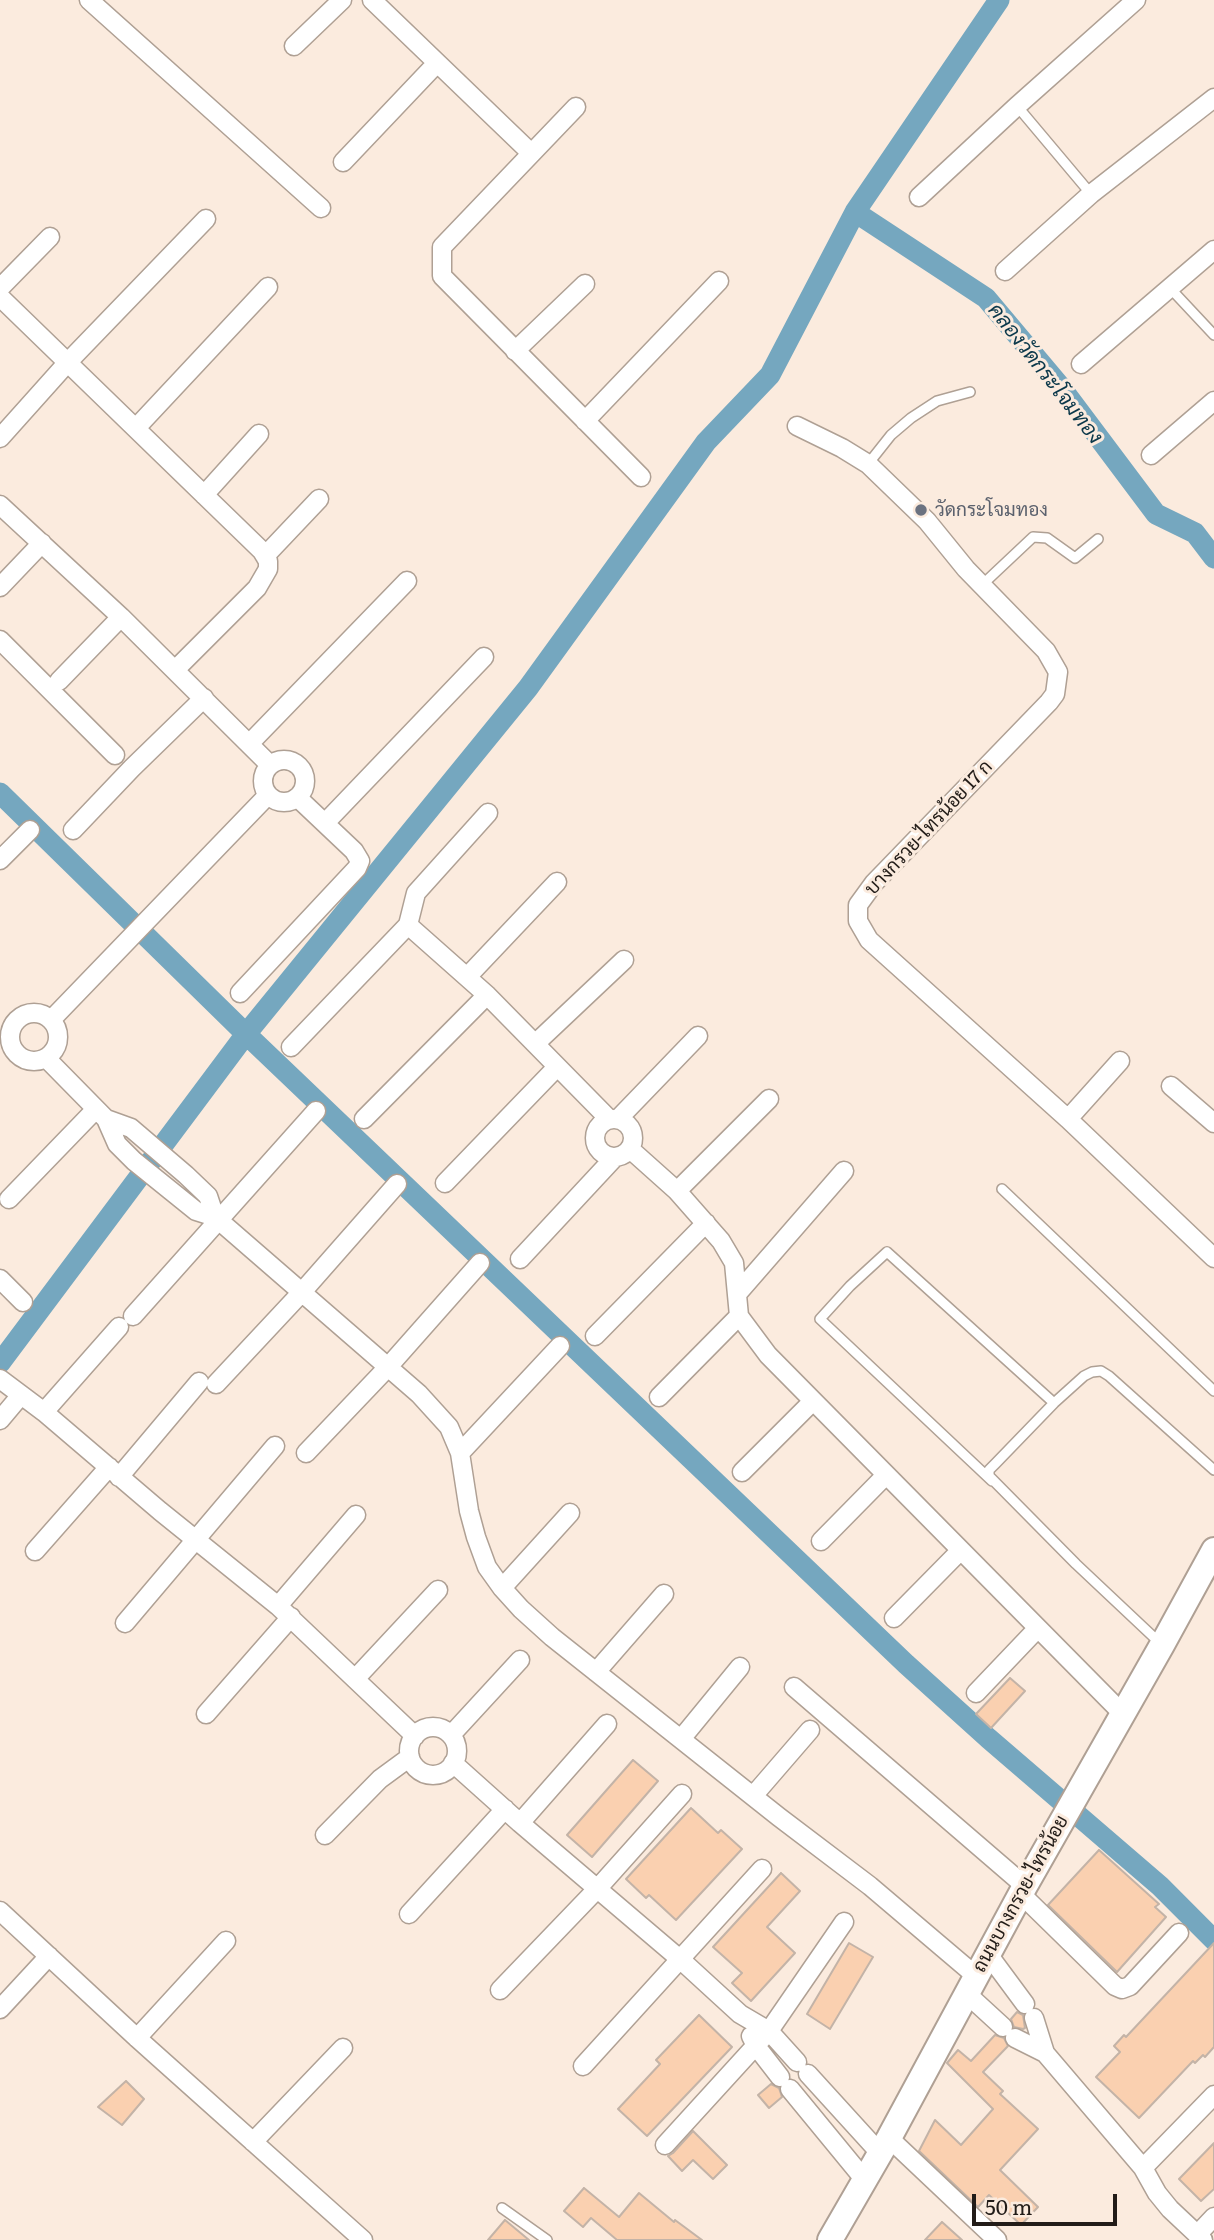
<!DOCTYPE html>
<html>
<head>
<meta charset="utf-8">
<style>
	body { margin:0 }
	#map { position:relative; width:1214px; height:2240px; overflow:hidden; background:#fbebde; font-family:Literata,serif }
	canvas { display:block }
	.scale { position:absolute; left:972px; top:2194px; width:145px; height:32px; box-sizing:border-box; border:4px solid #221c18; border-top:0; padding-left:9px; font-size:21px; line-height:24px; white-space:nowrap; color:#221c18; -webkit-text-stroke:5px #fbebde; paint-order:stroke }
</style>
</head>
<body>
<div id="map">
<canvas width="1214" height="2240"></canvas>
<div class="scale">50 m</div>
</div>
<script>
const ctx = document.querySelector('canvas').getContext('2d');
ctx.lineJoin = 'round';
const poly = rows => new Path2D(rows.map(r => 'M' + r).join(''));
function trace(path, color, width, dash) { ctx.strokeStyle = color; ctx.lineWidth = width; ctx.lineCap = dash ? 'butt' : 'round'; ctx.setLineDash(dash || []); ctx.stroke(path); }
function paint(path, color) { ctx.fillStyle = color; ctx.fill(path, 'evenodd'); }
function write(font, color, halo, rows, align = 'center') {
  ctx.font = font + ' Literata,Sarabun,serif'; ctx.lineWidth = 6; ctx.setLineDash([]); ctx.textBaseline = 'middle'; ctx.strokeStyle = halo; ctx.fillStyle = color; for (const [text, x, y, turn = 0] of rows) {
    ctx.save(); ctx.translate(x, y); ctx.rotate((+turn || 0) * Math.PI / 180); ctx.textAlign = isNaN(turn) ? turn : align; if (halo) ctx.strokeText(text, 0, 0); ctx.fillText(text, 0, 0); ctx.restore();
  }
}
trace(poly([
	[855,212,986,298,1060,386,1156,514,1195,533,1214,558],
	[0,793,246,1034,906,1664,988,1738,1160,1886,1214,1940],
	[0,1363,246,1034,528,688,706,442,770,375,855,212,999,0]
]), '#75a7bf', 21);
const building = poly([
	[1010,1678,1025,1691,991,1728,976,1714,1010,1678],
	[633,1760,658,1781,592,1857,567,1835,633,1760],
	[691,1808,718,1833,721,1830,742,1849,676,1920,649,1895,646,1898,626,1879,691,1808],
	[1099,1850,1159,1904,1155,1907,1166,1917,1117,1972,1048,1905,1099,1850],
	[781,1873,800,1891,767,1927,795,1953,751,2001,732,1983,742,1973,713,1947,781,1873],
	[849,1943,873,1957,830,2029,807,2014,849,1943],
	[1214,1943,1214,2047,1205,2057,1203,2055,1195,2063,1193,2061,1139,2118,1096,2077,1120,2052,1114,2046,1124,2035,1126,2037,1214,1943],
	[1017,2012,1023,2015,1025,2028,1023,2029,1014,2027,1011,2019,1017,2012],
	[699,2015,732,2047,647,2136,618,2109,660,2064,656,2060,699,2015],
	[995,2035,1004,2038,1008,2046,983,2072,1003,2091,1000,2094,1038,2129,1000,2170,1038,2207,1021,2225,989,2195,978,2207,919,2151,935,2120,961,2145,993,2109,947,2063,958,2050,971,2061,995,2035],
	[126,2081,144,2099,122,2125,98,2107,126,2081],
	[771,2084,779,2088,782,2097,769,2108,758,2095,771,2084],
	[693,2131,727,2165,713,2179,693,2160,682,2171,668,2156,673,2153,693,2131],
	[1214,2143,1214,2189,1201,2201,1179,2179,1214,2143],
	[584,2188,619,2217,639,2193,674,2222,675,2220,702,2240,617,2240,591,2218,583,2227,564,2211,584,2188],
	[505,2220,529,2240,488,2240,505,2220],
	[942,2222,962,2240,925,2240,942,2222]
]);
paint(building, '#fad0b0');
trace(building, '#c3b3a7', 2);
const service = poly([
	[1017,106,1091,194],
	[1170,288,1214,335],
	[868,464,891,435,911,418,937,401,970,392],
	[982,585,1033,537,1047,538,1075,558,1098,539],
	[1002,1189,1214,1391],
	[1054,1403,995,1464,989,1470,989,1476,1076,1564,1161,1644],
	[992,1481,820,1319,850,1286,887,1252,1054,1403,1084,1376,1092,1372,1101,1371,1109,1376,1214,1470],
	[502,2208,547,2240]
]);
const minor = poly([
	[89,0,321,208],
	[372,0,531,153],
	[294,46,342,0],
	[576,107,442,247,442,276,641,477],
	[343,162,437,63],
	[919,197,1017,106,1136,0],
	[1005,271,1091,194,1214,98],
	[0,288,50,237],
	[0,297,262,551,268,561,268,569,257,588,175,670],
	[515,351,585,284],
	[1081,364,1214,250],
	[585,421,719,281],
	[797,426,842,448,868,464,927,521,966,569,1046,651,1058,672,1055,694,1049,702,874,883,858,905,858,921,869,940,1068,1119,1214,1258],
	[136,428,268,287],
	[0,438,68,362,206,219],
	[1151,455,1214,401],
	[204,495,259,434],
	[0,505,121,617,270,765],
	[265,556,319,499],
	[0,587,42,543],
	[0,640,115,755],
	[59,681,121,617],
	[249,744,407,581],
	'263 781a21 21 0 1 1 42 0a21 21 0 1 1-42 0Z',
	[488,813,416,893,408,925,487,995,609,1119],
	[325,823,484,657],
	[73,830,132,768,204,698],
	[0,860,30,830],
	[467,977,557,882],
	[240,993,357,868,360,861,354,851,298,798],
	'10 1037a24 24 0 1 1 48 0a24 24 0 1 1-48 0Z',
	[51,1020,268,795],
	[536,1043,624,960],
	[291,1047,408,925],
	[46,1058,106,1119,117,1144,134,1161,196,1211,215,1217,419,1394,449,1427,460,1453,469,1511,476,1537,487,1567,502,1588,521,1609,552,1637,779,1817,870,1886,976,1976],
	[1171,1086,1214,1123],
	'595 1138a19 19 0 1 1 38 0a19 19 0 1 1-38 0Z',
	[106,1119,131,1128,186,1175,208,1196,215,1217],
	[364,1119,487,995],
	[618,1119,698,1036],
	[1068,1119,1120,1061],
	[630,1149,677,1191,721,1241,734,1263,739,1316,768,1355,1122,1713],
	[445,1183,557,1067],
	[677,1191,769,1099],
	[9,1199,96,1109],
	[520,1259,614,1158],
	[0,1279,23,1302],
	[737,1294,844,1171],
	[133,1316,316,1111],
	[595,1336,706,1223],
	[0,1379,44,1412,160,1511,278,1606,415,1736],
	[216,1384,302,1292,397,1184],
	[659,1397,739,1316],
	[44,1412,119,1327],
	[0,1420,21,1395],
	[306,1453,388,1367,480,1263],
	[460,1453,560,1346],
	[742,1472,812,1402],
	[119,1477,199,1382],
	[821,1541,886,1475],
	[35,1551,109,1467],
	[502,1588,570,1513],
	[278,1606,356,1515],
	[894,1618,960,1551],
	[125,1623,275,1446],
	[596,1672,664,1594],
	[355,1679,438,1590],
	[794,1687,1025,1886],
	[976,1693,1037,1629],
	[206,1714,291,1617],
	'409 1751a24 24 0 1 1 48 0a24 24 0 1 1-48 0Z',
	[451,1735,520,1660],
	[681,1739,740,1667],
	[453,1763,520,1823,681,1960,740,2014,769,2031,797,2062],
	[753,1796,810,1730],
	[520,1823,607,1724],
	[325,1835,380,1779,410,1757],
	[1021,1894,1115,1986,1122,1989,1130,1986,1179,1933],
	[0,1911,137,2038,363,2240],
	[409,1914,505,1809],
	[988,1954,1025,2004],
	[500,1990,598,1888,682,1794],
	[967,1994,1003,2027],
	[0,2009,49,1956],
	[1034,2018,1045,2053],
	[751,2036,756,2046,780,2077],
	[137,2038,226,1941],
	[1015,2038,1045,2053,1143,2168,1157,2193,1170,2209,1203,2240],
	[583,2066,762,1869],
	[808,2074,879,2152],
	[790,2089,864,2179],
	[889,2138,997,2240],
	[253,2142,343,2048],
	[665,2145,769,2031,844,1922],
	[1143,2168,1214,2095],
	[1197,2235,1214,2217]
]);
const secondary = poly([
	[830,2240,889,2138,1025,1886,1162,1645,1214,1550]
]);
trace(service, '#afa094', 12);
trace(minor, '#afa094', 21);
trace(secondary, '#afa094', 28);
trace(service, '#fff', 9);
trace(minor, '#fff', 18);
trace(secondary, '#fff', 24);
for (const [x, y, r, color] of [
	[921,510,7,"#6b7280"]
]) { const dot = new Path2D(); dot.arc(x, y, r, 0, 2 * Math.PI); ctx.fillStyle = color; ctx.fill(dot); trace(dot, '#fbebde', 2.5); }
write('19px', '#5b616d', '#fbebde', [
	["วัดกระโจมทอง",935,510]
], 'left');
write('19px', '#221c18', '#fbebde', [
	["บางกรวย-ไทรน้อย 17 ก",929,828,-47],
	["ถนนบางกรวย-ไทรน้อย",1021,1894,-61]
]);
write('italic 21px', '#0b384a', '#fbebde', [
	["คลองวัดกระโจมทอง",1045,374,52]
]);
</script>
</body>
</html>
